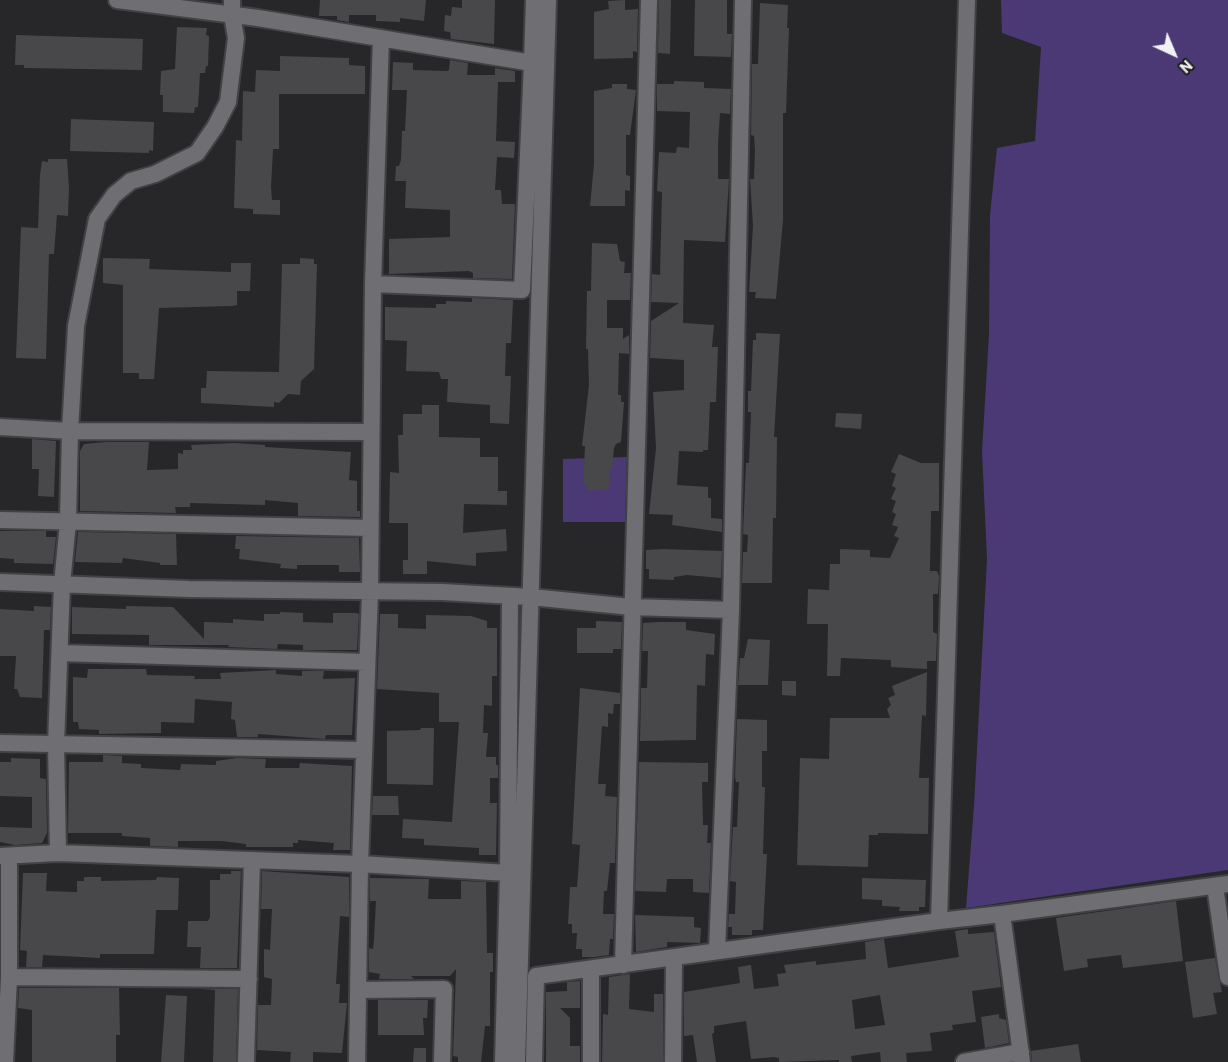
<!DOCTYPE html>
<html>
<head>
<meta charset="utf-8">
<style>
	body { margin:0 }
	#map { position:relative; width:1228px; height:1062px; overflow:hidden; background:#27272a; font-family:Barlow,sans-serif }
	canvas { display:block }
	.north { position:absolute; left:1144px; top:24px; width:60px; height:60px; -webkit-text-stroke:4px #1e1d20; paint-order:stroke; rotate:136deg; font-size:16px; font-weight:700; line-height:24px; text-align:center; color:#f1f1f3 }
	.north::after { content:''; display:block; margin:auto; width:21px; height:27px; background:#f1f1f3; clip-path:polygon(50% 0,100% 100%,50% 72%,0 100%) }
</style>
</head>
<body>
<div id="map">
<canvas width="1228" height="1062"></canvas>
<div class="north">N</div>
</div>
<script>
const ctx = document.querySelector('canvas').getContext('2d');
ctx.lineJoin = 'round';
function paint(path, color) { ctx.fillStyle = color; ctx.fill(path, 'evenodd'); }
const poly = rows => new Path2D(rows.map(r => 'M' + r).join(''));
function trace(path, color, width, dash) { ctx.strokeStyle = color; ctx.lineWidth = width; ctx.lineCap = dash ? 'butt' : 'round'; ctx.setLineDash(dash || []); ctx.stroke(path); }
paint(poly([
	[1001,0,1228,0,1228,870,966,908,974,806,987,559,982,451,989,334,990,215,997,148,1035,141,1041,47,1002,33],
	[627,457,625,522,563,522,563,459]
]), '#4a3974');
paint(poly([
	[320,0,426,0,424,21,400,18,400,22,376,21,376,15,349,15,349,22,337,20,337,16,319,16],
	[462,0,495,0,494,44,451,39,450,32,444,31,445,15,451,16,452,7,462,8],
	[625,0,625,10,638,9,637,52,633,51,633,58,594,59,594,12,609,9,608,1],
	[659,0,671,0,670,54,658,53],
	[695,0,727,0,727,34,732,34,731,57,694,56],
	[760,3,788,5,787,28,789,28,786,113,783,113,783,220,776,299,755,298,756,292,749,292,753,226,750,179,754,179,755,150,754,136,751,135,752,64,758,64],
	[177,27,207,28,206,35,209,36,208,66,206,66,205,73,200,73,198,107,195,107,194,113,163,112,163,95,160,95,161,71,175,69],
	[16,35,143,39,142,70,24,68,24,65,15,65],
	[280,56,349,58,349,65,365,66,365,94,279,94,279,149,273,149,271,187,272,200,280,200,280,215,253,214,253,209,234,208,236,140,242,141,243,91,255,92,256,70,280,71],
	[450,60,468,63,467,75,495,75,495,68,515,71,515,82,498,82,496,141,515,142,514,158,497,157,495,190,501,190,502,204,515,204,512,279,473,278,473,273,469,271,389,274,389,239,450,237,450,210,405,208,406,181,395,181,396,166,399,166,401,160,402,131,405,131,407,90,392,90,393,62,413,63,413,70,447,71,449,70],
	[674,81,704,82,704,88,731,89,730,114,720,113,718,144,718,179,729,179,725,242,684,240,683,323,714,325,712,347,718,347,716,402,710,402,708,450,703,450,703,452,679,451,677,485,708,487,708,498,711,498,711,518,722,519,722,532,672,525,673,515,649,514,656,448,653,392,684,390,684,360,650,358,651,321,679,303,651,302,652,274,660,275,662,192,657,191,659,152,676,153,677,147,689,148,690,112,657,111,657,84,674,84],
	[612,84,627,84,627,89,636,90,630,135,626,135,626,175,630,176,630,191,625,190,625,206,590,206,594,164,594,91,612,88],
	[71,119,154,122,153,151,149,150,149,153,70,151],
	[48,159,67,159,69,188,68,216,57,215,54,254,49,254,46,359,16,358,21,227,38,228,40,175,42,161,48,162],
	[592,243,617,244,620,261,625,262,624,273,631,273,630,300,607,300,607,328,623,328,623,339,629,335,629,354,619,353,618,395,621,395,621,402,624,402,621,442,616,444,614,448,612,470,609,470,609,487,606,490,587,490,587,486,583,486,585,446,582,446,589,385,588,349,586,349,587,291,591,291],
	[103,258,150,259,149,269,231,272,231,263,251,263,250,291,237,291,237,305,232,306,159,308,154,379,139,379,139,373,123,373,123,285,103,283],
	[300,258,314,259,314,264,317,264,314,369,301,381,300,395,288,394,279,403,274,402,274,407,201,403,201,388,206,388,207,371,279,372,282,264,300,264],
	[472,298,513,300,511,343,506,343,505,376,511,376,509,424,490,423,490,405,447,402,448,379,441,379,439,372,406,371,407,341,385,340,385,307,436,308,436,304,446,304,446,301,472,302],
	[756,333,780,334,774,437,777,437,776,518,773,518,772,583,742,583,743,552,747,552,748,535,743,534,746,463,749,463,751,412,748,412,748,391,751,391,753,340,756,340],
	[422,405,439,405,439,437,480,438,480,457,498,457,498,491,507,491,507,505,464,504,463,533,506,529,507,551,476,553,476,566,427,561,427,574,403,574,403,560,408,560,408,523,389,523,390,472,399,473,398,435,403,435,403,414,422,414],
	[836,413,862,414,861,429,835,427],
	[32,439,56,441,54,497,38,496,39,469,32,469],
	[106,442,149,442,147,470,178,469,178,453,183,454,183,450,192,450,191,445,235,443,265,445,265,447,351,452,349,480,357,481,357,511,360,511,360,517,298,516,298,503,265,500,265,505,190,503,190,507,175,507,176,513,80,511,80,451,84,444],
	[899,454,921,463,939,463,939,511,931,511,930,571,937,571,939,576,938,594,933,594,933,632,937,634,936,661,927,661,927,669,891,667,891,660,841,658,840,676,827,676,828,624,807,624,808,589,829,590,830,564,840,564,840,549,870,550,870,557,890,558,899,538,894,536,898,527,892,525,896,514,892,512,896,501,891,499,896,488,892,486,896,474,891,472],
	[0,531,46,531,46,537,56,537,53,564,14,563,14,559,0,558],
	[78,532,176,534,177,565,160,565,160,563,123,558,122,563,75,562],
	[236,536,359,538,360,572,339,572,339,565,297,565,297,569,280,568,281,564,239,559,240,549,235,549],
	[663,549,722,551,721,578,687,575,674,577,674,580,649,579,649,569,646,569,646,550],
	[34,606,51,607,50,630,44,630,42,698,20,697,17,689,14,689,16,656,0,656,0,609,34,611],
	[126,606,173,607,204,639,204,622,233,623,233,619,264,621,264,614,280,614,280,612,303,613,303,622,333,623,333,613,356,613,359,614,357,650,303,650,303,645,278,644,277,649,228,647,229,645,149,645,149,635,72,634,72,607,126,609],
	[380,614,398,614,398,628,426,629,426,615,471,616,487,621,487,628,497,628,497,676,492,676,492,706,484,705,483,733,488,733,486,757,496,757,496,765,498,765,498,778,490,778,490,803,497,803,496,855,479,855,479,848,424,845,424,839,402,838,403,819,452,822,459,722,439,722,439,693,377,689],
	[596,621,622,622,621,649,613,649,613,653,577,653,577,628,596,628],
	[658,622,686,622,686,630,715,634,714,655,706,654,705,686,697,685,696,740,640,741,641,688,647,688,648,651,642,651,643,623],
	[748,639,770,640,768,685,738,685,740,658,744,658],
	[88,669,146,669,147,675,195,676,194,679,221,679,220,673,276,670,276,674,302,676,302,671,324,671,323,679,355,678,352,735,326,735,325,739,258,734,258,737,237,737,235,720,231,719,232,702,195,699,194,723,161,722,161,733,99,734,99,730,79,729,78,722,73,722,73,677,87,678],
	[927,672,926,716,922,715,919,778,929,778,928,834,878,833,878,835,869,835,868,867,797,865,800,758,829,759,830,718,890,718,887,709,891,705,888,698,895,695,892,686],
	[782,681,796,681,796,696,782,695],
	[580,688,620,693,620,704,614,704,613,714,608,713,608,727,602,726,598,784,606,784,605,796,617,797,615,863,610,863,607,891,604,891,603,914,614,914,613,939,610,939,609,955,594,957,582,957,582,949,576,949,577,933,572,933,572,924,568,924,570,887,577,887,578,874,580,845,572,844],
	[737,719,767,720,767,751,762,751,762,787,765,787,763,854,767,854,763,930,752,930,752,935,732,935,732,927,728,927,729,914,735,914,736,882,730,881,733,827,737,827,739,782,736,782,735,777],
	[421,728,434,728,433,785,387,784,387,731,420,730],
	[103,755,122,756,122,763,141,764,141,768,180,770,181,764,216,765,216,761,237,758,266,759,265,768,299,768,300,763,352,766,350,850,333,850,334,843,298,840,298,843,293,843,293,847,246,847,246,844,221,841,178,841,178,847,150,846,150,838,122,836,122,833,68,833,69,762,103,762],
	[11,758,40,759,40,778,46,779,47,833,42,843,15,845,0,842,0,827,32,828,32,797,0,796,0,762,11,762],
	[639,762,708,763,708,782,702,782,703,825,708,825,707,843,711,843,709,893,693,892,693,879,667,879,666,892,635,891],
	[373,796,398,796,399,815,372,815],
	[231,871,241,871,237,968,200,968,201,947,187,947,188,921,208,921,210,917,210,880,220,880,220,874,231,874],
	[262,871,349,877,349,917,340,916,336,984,340,984,339,1003,347,1003,342,1053,313,1052,313,1062,290,1062,291,1052,257,1050,258,1005,271,1005,272,979,264,977,264,949,270,950,272,909,261,909],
	[23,873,47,873,46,891,77,892,77,881,84,881,84,877,101,877,101,881,156,880,157,877,179,878,178,910,156,910,154,954,100,954,100,958,43,955,42,967,26,967,27,951,20,950],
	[370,878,429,879,428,899,461,899,461,881,486,882,487,953,493,953,493,972,490,972,490,1026,485,1026,481,1062,458,1062,458,1057,453,1056,456,969,450,976,411,976,414,979,379,979,380,974,369,972,369,948,373,949,374,940,376,901,370,901],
	[862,878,926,880,925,907,919,907,919,911,899,911,900,907,882,906,882,900,862,899],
	[1176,901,1183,961,1123,968,1121,955,1087,959,1088,967,1064,971,1056,918],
	[635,915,694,917,694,927,701,928,700,943,667,942,667,947,636,952],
	[968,929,968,934,994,932,1001,987,972,991,976,1022,952,1025,953,1030,930,1033,932,1051,906,1053,907,1062,881,1062,880,1052,851,1056,852,1062,839,1062,839,1060,779,1062,779,1058,774,1057,751,1059,746,1021,714,1026,714,1033,712,1034,716,1062,697,1062,693,1035,684,1036,684,992,740,983,738,967,751,965,754,989,779,986,777,974,786,973,784,965,816,961,816,965,866,959,865,942,884,939,888,968,959,957,955,931],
	[880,995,885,1025,855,1029,852,1000],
	[1215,958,1222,992,1213,993,1217,1014,1193,1018,1185,962],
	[630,974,629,1009,654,1012,654,994,663,994,663,1062,602,1062,603,1014,608,1015,609,977],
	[580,981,580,1008,560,1008,570,1018,570,1046,580,1046,580,1062,546,1062,546,992,567,991,567,982],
	[19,988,119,988,120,1035,116,1035,116,1062,32,1062,32,1010,18,1008],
	[202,989,238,989,236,1062,213,1062,215,990],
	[166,995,187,996,184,1062,161,1062],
	[378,1000,428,1000,427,1018,423,1018,424,1035,378,1035],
	[999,1014,999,1018,1006,1020,1009,1043,985,1048,981,1017],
	[1078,1044,1081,1062,1032,1062,1031,1051],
	[414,1048,426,1048,426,1062,413,1062]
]), '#48474a');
const minor = poly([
	[117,0,258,18,532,63,534,0],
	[967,0,939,921,1002,914,1022,1062],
	[373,284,522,290,532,63],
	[0,427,70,431,371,432],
	[0,520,370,528],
	[0,582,189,589,442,592,531,597,631,607,731,610,743,0],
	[60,653,367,662],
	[0,743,363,750],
	[58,853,56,744,62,584,68,522,70,431,76,326,97,219,114,195,131,181,155,174,197,153,215,127,228,102,236,38,232,15,232,0],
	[0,856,58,853,360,864,508,873,510,596],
	[1215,886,1228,977],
	[1002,914,1228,884],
	[717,950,731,610],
	[623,965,649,0],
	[9,977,249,979],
	[360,990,444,989,442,1062],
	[5,1062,9,977,9,856],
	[246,1062,252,861],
	[357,1062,360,864,370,593,373,284,381,38],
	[503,1062,508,873],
	[517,1062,548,0],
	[534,1062,536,976,939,921],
	[591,1062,591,970],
	[673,1062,674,959],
	[964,1062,1021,1052]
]);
trace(minor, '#424244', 20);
trace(minor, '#6f6e72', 16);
</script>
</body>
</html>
